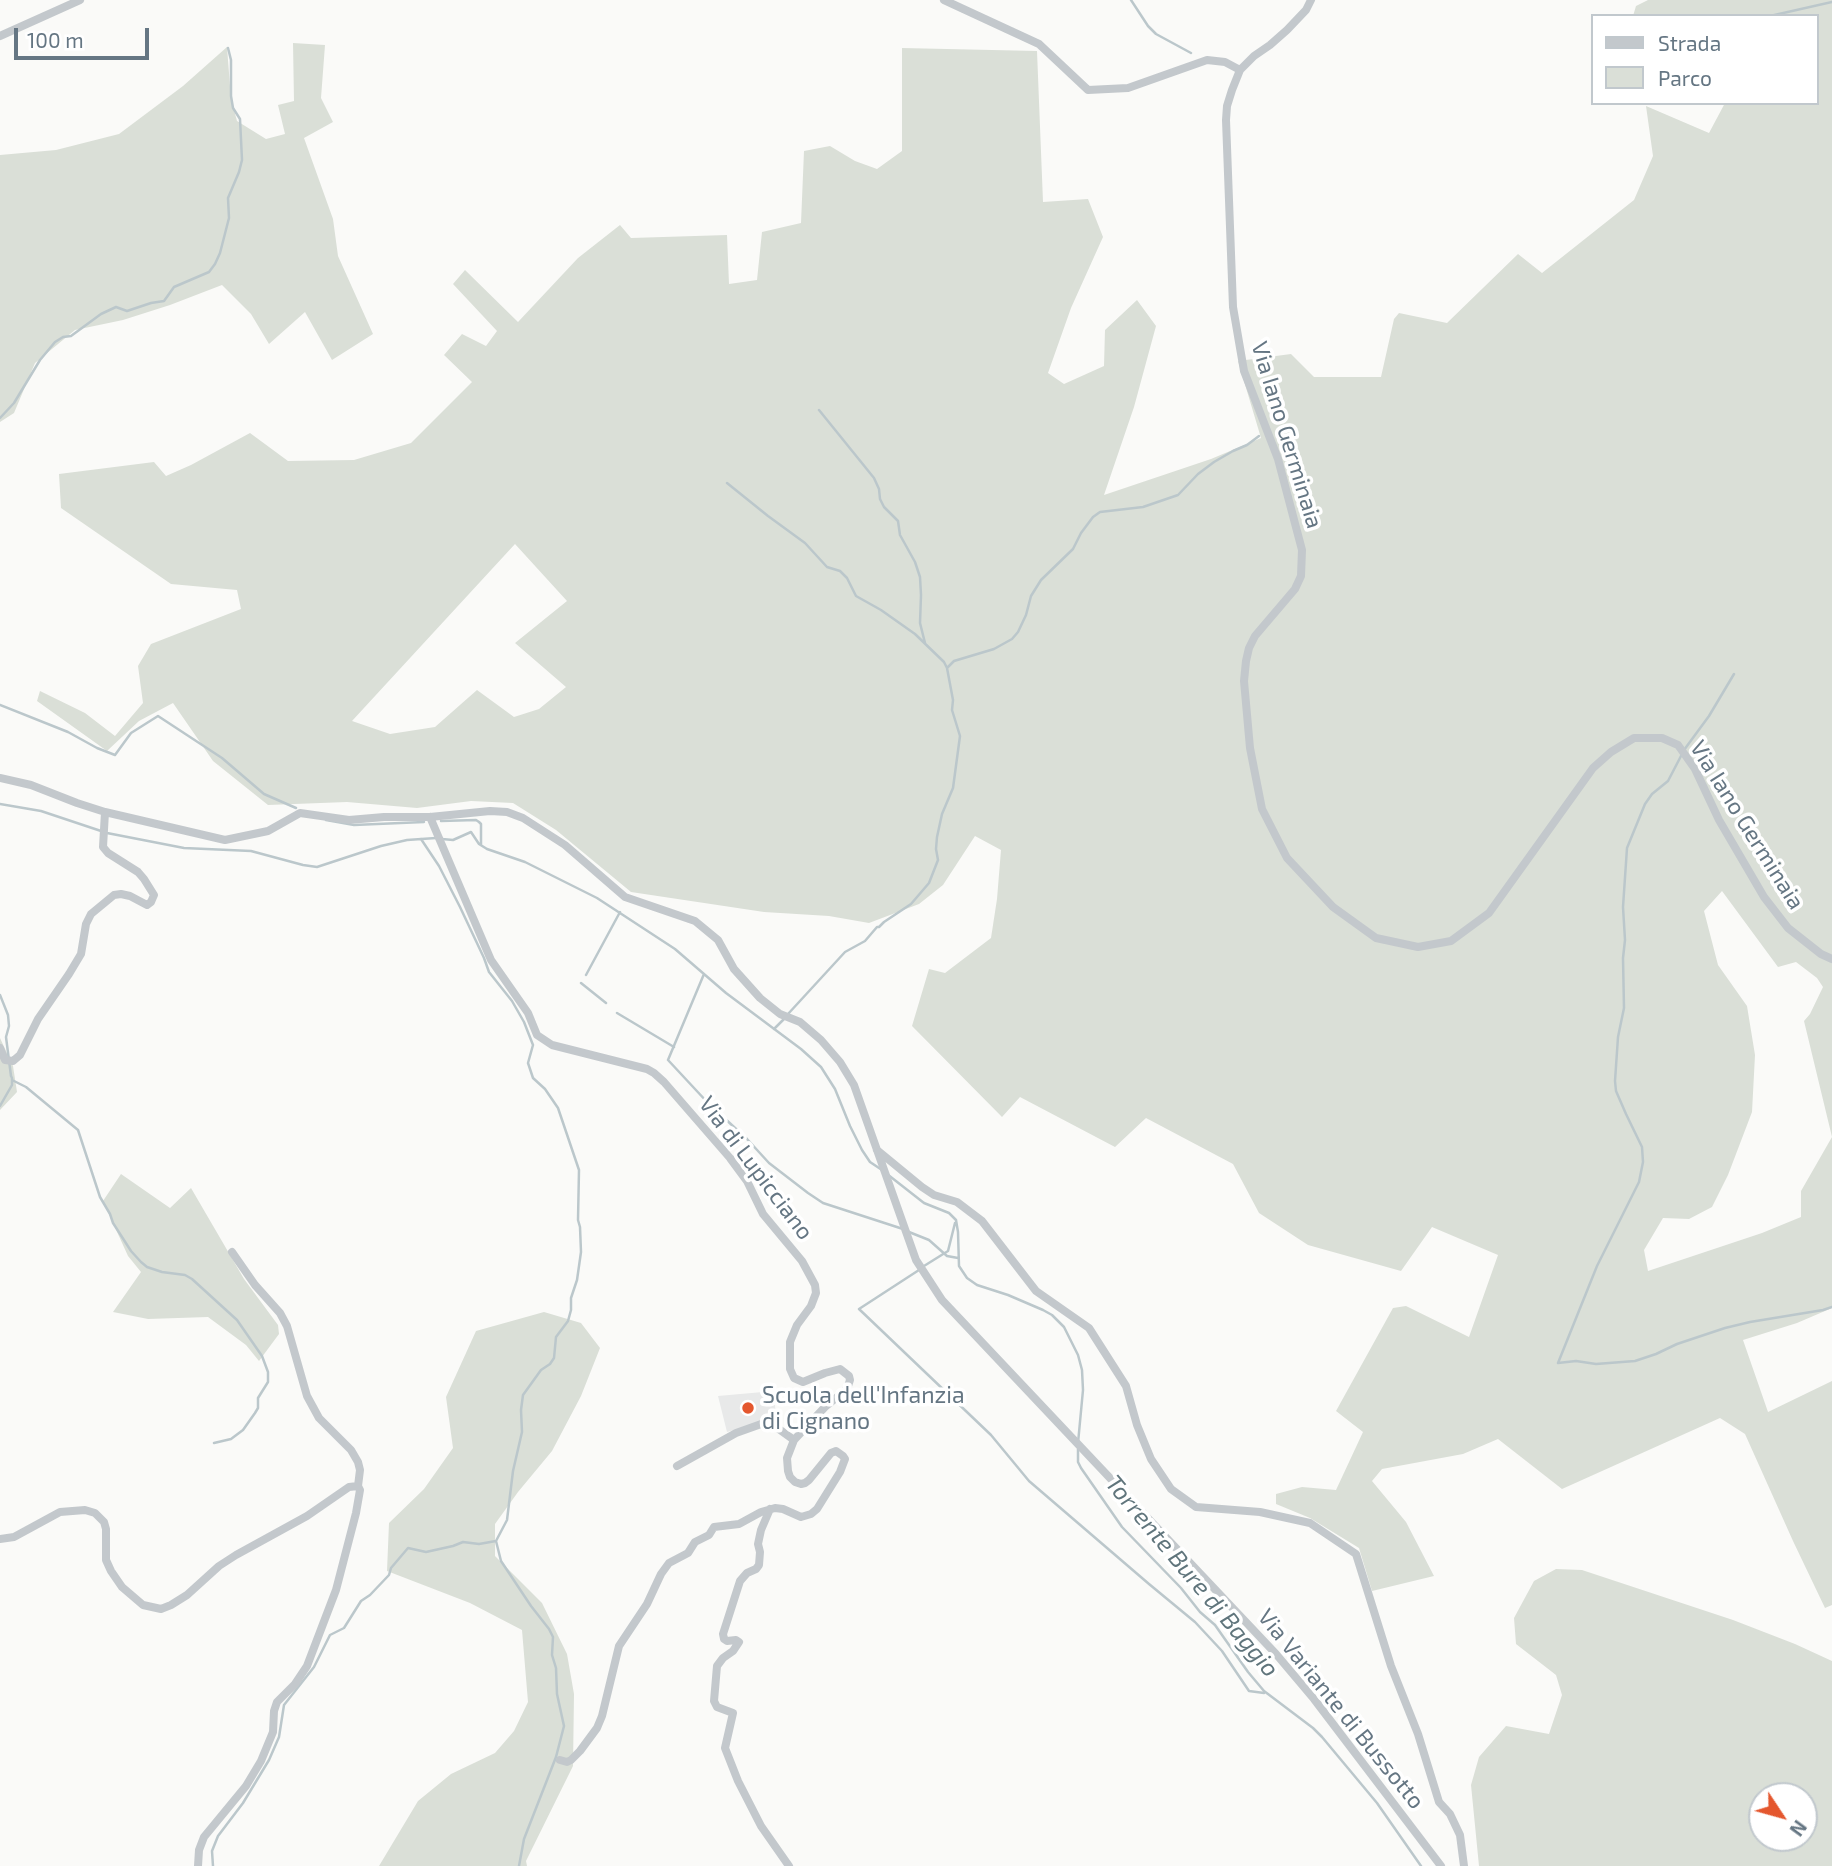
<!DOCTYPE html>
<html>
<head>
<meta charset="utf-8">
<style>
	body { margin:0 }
	#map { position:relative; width:1832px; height:1866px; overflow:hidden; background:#fafaf8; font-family:"Exo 2",sans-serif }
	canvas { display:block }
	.legend { position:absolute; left:1591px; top:14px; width:228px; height:91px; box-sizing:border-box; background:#fff; border:2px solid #c1c8cd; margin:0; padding:9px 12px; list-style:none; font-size:21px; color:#657683 }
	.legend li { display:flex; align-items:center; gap:14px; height:35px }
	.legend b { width:35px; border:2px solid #c1c8cd }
	.north { position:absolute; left:1748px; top:1782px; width:70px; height:70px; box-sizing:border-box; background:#fff; border:2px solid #c1c8cd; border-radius:50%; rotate:126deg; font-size:19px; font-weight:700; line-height:28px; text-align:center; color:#657683 }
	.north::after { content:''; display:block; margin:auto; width:24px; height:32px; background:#e4572e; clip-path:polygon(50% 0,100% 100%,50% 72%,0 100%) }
	.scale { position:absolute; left:14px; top:28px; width:135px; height:32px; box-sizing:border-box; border:4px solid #657683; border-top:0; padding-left:9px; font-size:21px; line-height:24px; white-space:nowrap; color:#657683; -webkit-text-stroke:5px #fff; paint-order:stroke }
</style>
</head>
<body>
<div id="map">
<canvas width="1832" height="1866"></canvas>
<ul class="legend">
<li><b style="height:9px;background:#c3c8cc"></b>Strada</li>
<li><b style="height:19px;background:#dadfd7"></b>Parco</li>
</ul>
<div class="north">N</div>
<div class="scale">100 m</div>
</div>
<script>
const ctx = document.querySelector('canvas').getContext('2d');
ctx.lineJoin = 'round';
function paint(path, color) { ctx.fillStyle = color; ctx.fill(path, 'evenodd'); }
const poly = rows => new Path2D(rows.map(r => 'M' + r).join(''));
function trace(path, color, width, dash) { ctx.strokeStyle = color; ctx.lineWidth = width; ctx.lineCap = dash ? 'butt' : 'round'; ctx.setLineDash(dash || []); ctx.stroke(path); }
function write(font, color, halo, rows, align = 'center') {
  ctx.font = font + ' "Exo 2",sans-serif'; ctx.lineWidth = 7; ctx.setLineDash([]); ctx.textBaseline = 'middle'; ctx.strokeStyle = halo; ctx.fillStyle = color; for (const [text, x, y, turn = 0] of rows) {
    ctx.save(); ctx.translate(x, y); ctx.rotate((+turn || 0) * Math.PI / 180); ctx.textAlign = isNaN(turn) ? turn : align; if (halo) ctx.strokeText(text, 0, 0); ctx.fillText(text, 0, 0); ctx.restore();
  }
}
paint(poly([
	[774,1391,776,1419,727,1432,718,1396]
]), '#e8e9e9');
paint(poly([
	[1648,0,1832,0,1832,1308,1797,1323,1743,1340,1768,1412,1832,1381,1832,1605,1825,1608,1793,1541,1745,1434,1720,1418,1562,1489,1498,1439,1463,1454,1382,1469,1372,1481,1406,1522,1434,1576,1372,1591,1359,1548,1310,1518,1276,1504,1276,1494,1302,1487,1336,1490,1363,1432,1336,1411,1393,1308,1406,1306,1469,1337,1498,1255,1432,1227,1401,1271,1308,1245,1259,1213,1233,1164,1146,1118,1115,1147,1020,1097,1002,1117,912,1026,929,969,945,973,991,938,997,899,1001,850,975,836,943,885,919,904,869,923,829,916,764,912,631,892,556,830,513,803,471,801,417,808,347,802,268,805,213,761,173,703,139,721,107,751,37,701,40,691,85,713,115,736,143,703,138,666,151,644,241,609,237,590,171,584,61,508,59,474,154,462,166,476,191,465,250,433,288,461,354,460,411,443,472,382,444,355,462,334,486,346,497,331,453,284,465,270,518,322,578,258,620,225,631,238,727,235,729,284,757,280,762,232,801,223,804,151,830,146,855,161,877,169,902,151,902,48,1037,51,1043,202,1088,199,1103,237,1071,308,1048,373,1064,384,1104,366,1105,330,1137,300,1156,326,1134,407,1104,495,1211,459,1261,438,1238,361,1291,354,1314,377,1381,377,1394,319,1399,313,1447,323,1518,254,1542,273,1634,200,1653,156,1646,106,1709,133,1725,103,1816,103,1816,16,1633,16,1636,6],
	[515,544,567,601,515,643,566,687,539,709,514,717,477,690,435,727,390,734,352,721],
	[1722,891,1778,967,1796,962,1817,978,1823,987,1810,1014,1804,1021,1832,1137,1801,1191,1801,1217,1762,1233,1648,1271,1644,1250,1663,1218,1689,1219,1712,1207,1728,1175,1752,1112,1755,1055,1747,1006,1718,965,1704,911],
	[293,43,325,45,321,98,333,122,304,138,333,219,338,256,373,334,332,360,305,312,269,344,251,314,222,285,170,305,123,320,75,330,35,363,14,413,0,422,0,155,56,150,119,134,183,86,227,47,231,99,237,121,266,139,285,134,278,105,294,101],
	[0,1038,13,1066,17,1092,0,1110],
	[121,1174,170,1208,191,1188,244,1279,278,1325,279,1334,259,1361,246,1345,208,1317,148,1319,113,1312,141,1272,128,1256,103,1201],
	[544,1312,581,1323,600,1348,581,1396,552,1451,518,1492,495,1524,495,1556,542,1603,567,1654,574,1694,573,1766,526,1861,527,1866,379,1866,418,1801,451,1774,495,1753,514,1731,528,1702,522,1630,470,1603,387,1571,389,1523,424,1489,453,1448,446,1397,476,1331],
	[1556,1569,1582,1570,1733,1620,1795,1644,1832,1661,1832,1866,1479,1866,1471,1785,1479,1757,1506,1726,1549,1734,1562,1695,1556,1675,1516,1644,1514,1618,1534,1581],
	[1762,1796,1804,1796,1804,1838,1762,1838]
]), '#dadfd7');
trace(poly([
	[1131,0,1148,26,1156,34,1191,53],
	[1770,16,1832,2],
	[819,410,874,478,879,489,880,499,884,507,898,521,900,535,915,562,920,577,921,595,920,623,925,643],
	[0,418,14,403,40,360,55,342,63,337,71,336,101,314,116,307,127,311,151,303,164,301,174,287,209,272,215,264,220,253,229,218,228,198,239,172,242,160,240,119,233,108,231,96,231,60,228,48],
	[727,483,768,516,805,543,827,567,840,571,847,578,856,596,881,610,915,634,944,662,947,668],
	[0,705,68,732,97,748,115,755,131,733,158,716,222,758,264,794,296,808],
	[1684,750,1709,716,1734,674],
	[1681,756,1668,781,1652,794,1645,804,1627,848,1623,907,1625,940,1623,958,1624,1008,1618,1037,1615,1081,1616,1091,1626,1114,1642,1147,1643,1162,1639,1182,1597,1266,1558,1363,1576,1361,1596,1364,1635,1361,1656,1354,1677,1344,1725,1328,1750,1322,1823,1310,1832,1307],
	[0,804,41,811,101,831],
	[326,820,354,825,424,822],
	[441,821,476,820,479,822,481,824,481,845],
	[107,833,184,848,251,851,303,865,317,867,381,846,407,840,436,838],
	[421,839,439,866,460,907,484,958,489,972,512,1001,524,1022,533,1045,528,1063,533,1078,545,1089,558,1108,579,1170,578,1220,580,1227,581,1252,577,1280,571,1298,571,1310,568,1321,556,1337,554,1358,550,1364,541,1370,523,1395,521,1410,522,1432,513,1471,507,1520,496,1541,501,1561,531,1606,549,1629,553,1637,552,1655,556,1668,557,1694,564,1726,556,1757,524,1839,519,1866],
	[442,839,453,840,471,832,479,844,487,849,525,862,597,898,675,949,726,993,801,1049,821,1067,835,1089,850,1126,862,1150,870,1162,882,1170],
	[704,974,668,1060,708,1103,747,1139,769,1163,808,1193,823,1203,903,1229],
	[586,975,620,912],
	[581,983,606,1003],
	[0,995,8,1015,9,1026,6,1037,11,1076,12,1078,12,1085,0,1106],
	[617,1013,674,1047],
	[788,1014,845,952,865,941,877,927,879,927,884,922,911,904,929,883,938,860,936,849,937,837,942,814,953,788,960,736,952,710,953,700,947,668,954,661,994,649,1012,639,1018,632,1026,615,1031,596,1041,580,1073,549,1081,533,1093,517,1100,512,1143,507,1178,495,1198,474,1214,462,1233,451,1247,445,1259,436],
	[774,1029,784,1019],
	[12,1080,26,1087,78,1130,100,1197,110,1214,113,1223,131,1251,141,1262,147,1267,162,1272,185,1275,192,1279,237,1320,262,1356,268,1372,268,1382,258,1398,258,1408,255,1413,243,1430,231,1439,214,1443],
	[887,1174,924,1203,949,1213,956,1220,958,1232,959,1266,967,1278,977,1285,1008,1295,1043,1310,1052,1315,1064,1327,1078,1355,1082,1370,1083,1390,1078,1443],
	[909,1232,929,1240,947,1256,958,1258],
	[924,1266,948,1251,955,1223],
	[919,1270,859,1309,991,1435,1029,1481,1149,1584,1195,1622,1222,1651,1249,1691,1264,1693],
	[1078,1449,1078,1462,1081,1468,1122,1527,1181,1588,1200,1612,1215,1625,1248,1672,1264,1691,1313,1728,1322,1737,1377,1803,1421,1866],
	[213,1866,212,1851,218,1836,243,1803,269,1760,279,1737,284,1705,314,1667,330,1635,344,1628,361,1601,370,1595,389,1575,391,1568,408,1548,426,1552,453,1546,463,1542,479,1544,496,1541]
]), '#bbc7cb', 2.5);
trace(poly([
	[944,0,1039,44,1088,90,1128,88,1207,60,1225,62,1240,70],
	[1311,0,1306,10,1287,30,1270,45,1254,56,1240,70,1232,90,1227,106,1226,120,1233,307,1244,371,1278,459,1302,550,1301,576,1295,589,1255,636,1249,648,1246,661,1244,681,1250,748,1262,809,1287,858,1333,907,1376,938,1418,947,1451,941,1489,913,1593,768,1611,752,1634,738,1662,738,1678,745,1695,769,1719,820,1764,897,1788,928,1821,954,1832,959],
	[0,36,80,0],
	[0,778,31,785,77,803,105,812,225,840,268,831,300,813,349,820,384,817,430,817,490,811,507,812,523,818,565,845,625,897,695,921,718,940,734,969,760,998,780,1014,800,1022,821,1040,840,1062,854,1085,916,1260,942,1300,1276,1654,1314,1699,1441,1866],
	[430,817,491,960,528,1013,537,1035,552,1045,647,1069,654,1073,664,1082,730,1158,747,1181,763,1214,802,1261,815,1285,816,1293,811,1306,797,1325,790,1342,790,1369,794,1378,803,1382,825,1373,840,1369,849,1376,850,1380,847,1389,825,1407,794,1440,787,1458,788,1471,790,1477,795,1482,801,1484,805,1483,809,1480,831,1453,836,1451,843,1456,845,1459,840,1472,817,1509,811,1514,801,1517,783,1509,775,1508,761,1512,739,1524,714,1527,709,1535,695,1542,688,1553,669,1563,661,1574,647,1604,619,1646,602,1716,597,1728,580,1751,571,1760,567,1762,560,1760],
	[0,1048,5,1060,13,1061,20,1055,38,1019,69,974,81,954,86,924,91,914,114,895,121,894,130,896,147,905,151,902,154,895,144,879,138,872,108,853,103,847,105,812],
	[877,1150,922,1187,934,1195,957,1202,982,1221,1036,1291,1089,1328,1126,1386,1137,1425,1151,1459,1171,1489,1196,1507,1260,1512,1310,1523,1356,1554,1391,1666,1418,1734,1439,1802,1450,1814,1460,1835,1464,1866],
	[232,1252,255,1285,280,1313,287,1326,307,1396,319,1418,351,1450,358,1462,360,1470,358,1486],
	[677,1466,736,1433,764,1423,769,1423,776,1427,794,1440],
	[770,1509,761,1530,758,1544,760,1552,759,1565,756,1569,747,1573,740,1581,723,1634,724,1639,727,1641,736,1640,739,1642,733,1651,723,1658,717,1666,714,1701,717,1707,733,1713,725,1748,738,1781,761,1826,789,1866],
	[0,1539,14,1537,60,1512,85,1510,95,1513,104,1522,106,1529,106,1560,111,1571,122,1587,143,1605,161,1609,171,1605,187,1595,219,1566,236,1555,307,1516,349,1487,358,1486,360,1490,356,1513,336,1590,307,1666,295,1684,277,1702,274,1711,273,1732,261,1761,246,1786,204,1837,199,1850,198,1866]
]), '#c3c8cc', 8);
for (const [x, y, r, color] of [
	[748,1408,7,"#e4572e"]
]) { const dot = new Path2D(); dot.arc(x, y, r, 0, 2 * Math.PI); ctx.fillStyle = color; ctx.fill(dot); trace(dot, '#fff', 2.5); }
write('23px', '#657683', '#fff', [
	["Via Iano Germinaia",1287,435,73],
	["Via Iano Germinaia",1747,825,58],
	["Via di Lupicciano",756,1168,53],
	["Via Variante di Bussotto",1341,1709,51]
]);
write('23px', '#657683', '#fff', [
	["Scuola dell'Infanzia",762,1395],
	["di Cignano",762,1421]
], 'left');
write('italic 24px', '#60757c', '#fff', [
	["Torrente Bure di Baggio",1192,1576,50]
]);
</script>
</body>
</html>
